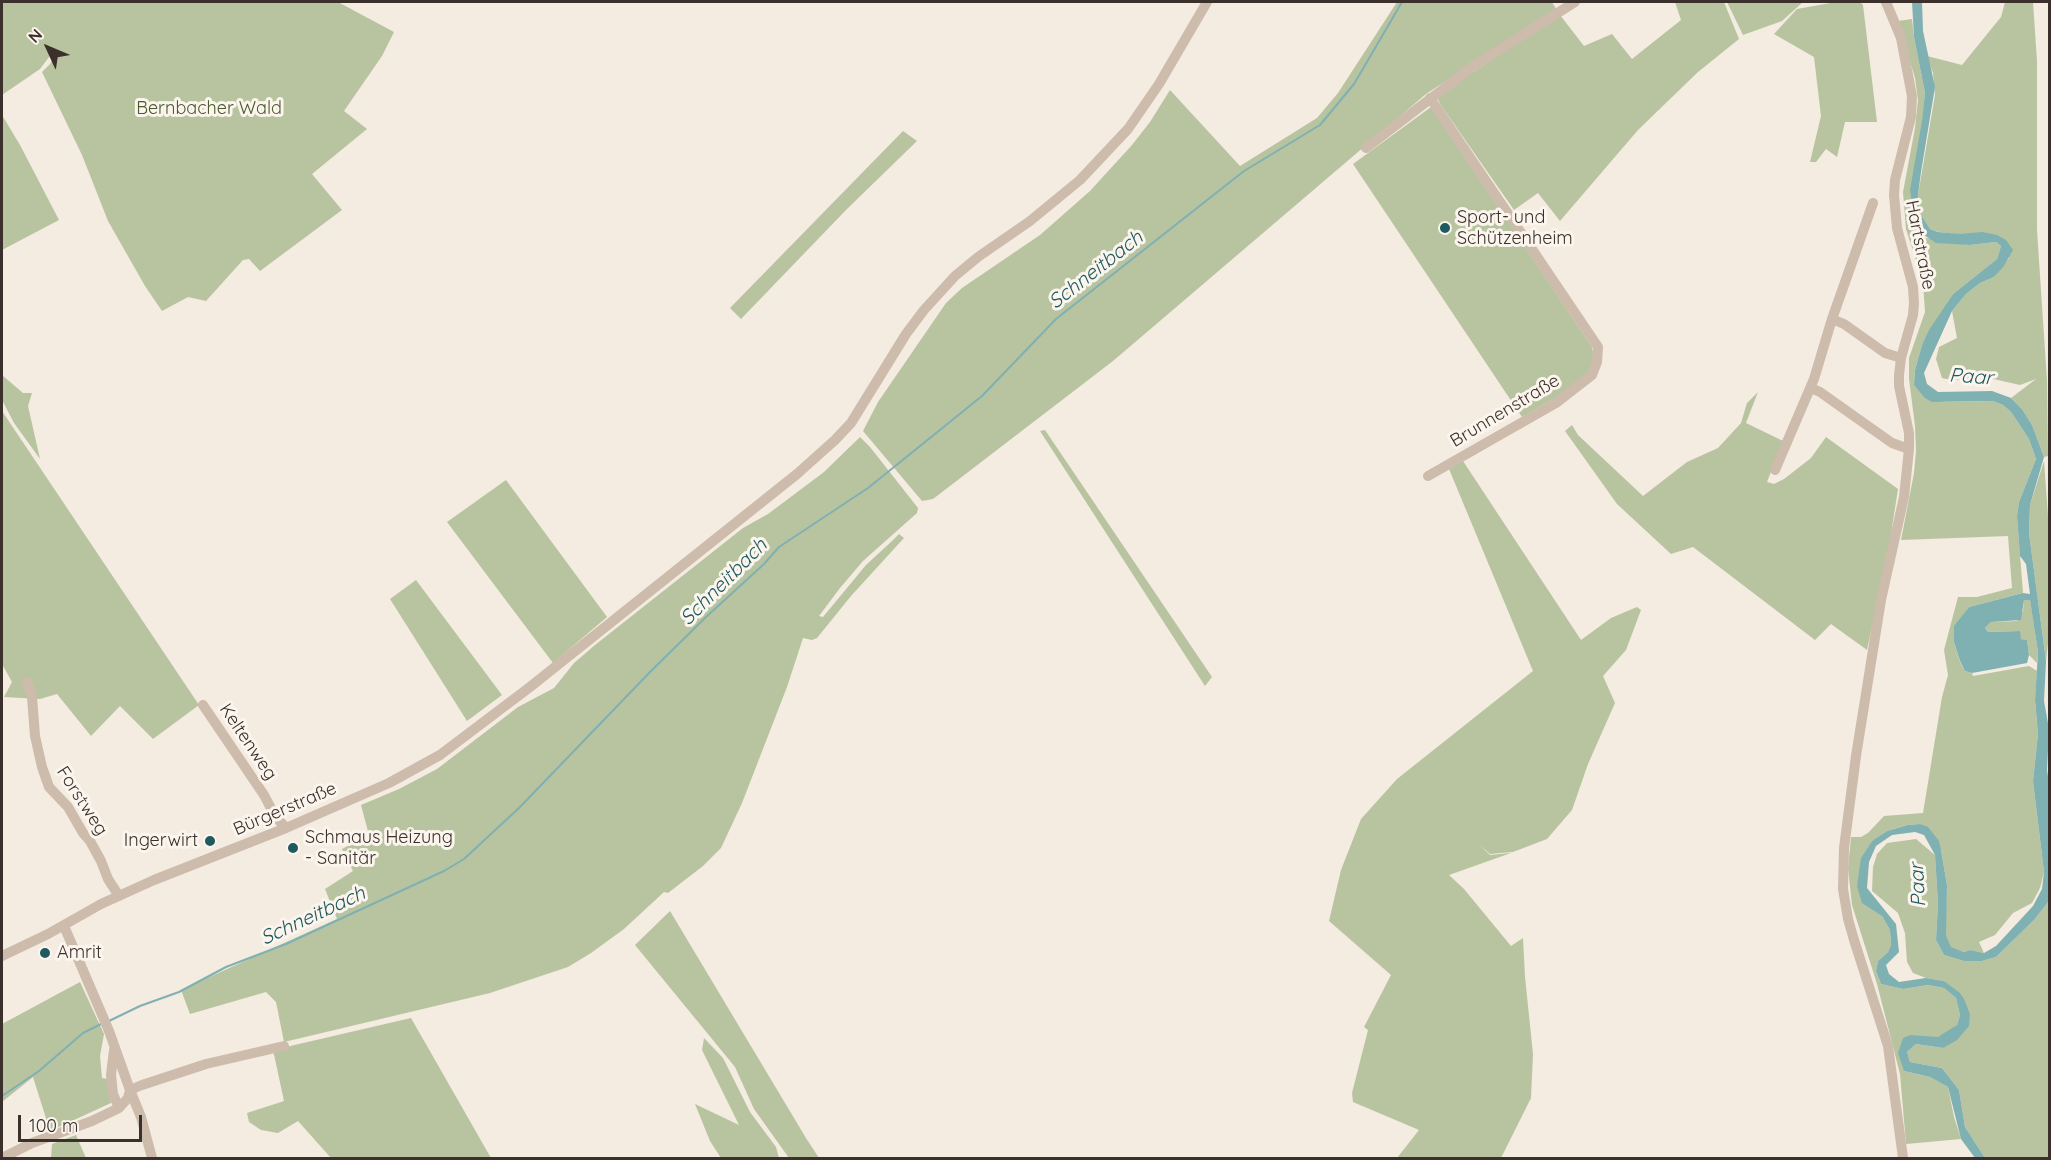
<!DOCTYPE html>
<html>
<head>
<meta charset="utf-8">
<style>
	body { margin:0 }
	#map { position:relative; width:2051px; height:1160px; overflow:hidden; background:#f4ebe1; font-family:Quicksand,sans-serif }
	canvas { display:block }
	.frame { position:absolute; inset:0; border:3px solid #3b302b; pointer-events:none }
	.north { position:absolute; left:18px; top:18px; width:60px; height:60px; -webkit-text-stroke:4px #fbf5ee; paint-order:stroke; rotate:314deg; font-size:16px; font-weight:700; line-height:24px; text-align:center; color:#3b302b }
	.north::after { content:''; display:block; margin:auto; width:21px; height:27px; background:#3b302b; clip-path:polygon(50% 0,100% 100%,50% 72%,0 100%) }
	.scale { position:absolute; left:18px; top:1115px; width:124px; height:27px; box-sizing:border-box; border:3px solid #3b302b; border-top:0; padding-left:8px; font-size:18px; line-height:21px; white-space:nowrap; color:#3b302b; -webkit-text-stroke:4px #fbf5ee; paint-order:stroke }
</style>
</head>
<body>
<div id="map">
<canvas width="2051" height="1160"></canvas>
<div class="frame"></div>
<div class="north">N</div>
<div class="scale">100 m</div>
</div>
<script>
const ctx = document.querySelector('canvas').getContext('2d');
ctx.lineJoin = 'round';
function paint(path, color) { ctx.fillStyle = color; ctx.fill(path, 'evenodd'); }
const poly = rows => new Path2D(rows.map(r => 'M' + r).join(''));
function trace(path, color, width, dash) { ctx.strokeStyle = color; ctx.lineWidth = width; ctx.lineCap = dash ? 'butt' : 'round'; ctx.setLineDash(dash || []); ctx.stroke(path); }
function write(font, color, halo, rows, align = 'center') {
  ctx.font = font + ' Quicksand,sans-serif'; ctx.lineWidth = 6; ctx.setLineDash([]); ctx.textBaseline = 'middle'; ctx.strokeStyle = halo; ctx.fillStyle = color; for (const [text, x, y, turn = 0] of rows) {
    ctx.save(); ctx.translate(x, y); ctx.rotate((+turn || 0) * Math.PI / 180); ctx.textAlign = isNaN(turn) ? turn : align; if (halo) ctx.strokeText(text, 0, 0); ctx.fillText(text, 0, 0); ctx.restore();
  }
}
paint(poly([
	[2,2,338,2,394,32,382,56,344,111,367,129,312,174,342,210,260,271,249,259,243,260,206,301,188,297,162,311,145,286,108,221,82,155,42,72,50,64,58,50,55,49,40,69,2,95],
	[1397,2,1552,2,1556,9,1426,94,1113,361,933,499,922,501,863,431,878,402,946,303,962,288,1040,235,1090,191,1132,145,1150,122,1170,90,1240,166,1317,118,1338,93],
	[1675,2,1724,2,1739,39,1698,72,1638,130,1560,221,1538,193,1514,210,1440,104,1438,99,1440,94,1560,15,1584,46,1612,34,1632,59,1681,20],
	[1727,2,1803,2,1782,21,1743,35],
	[1836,2,1860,2,1863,5,1877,122,1845,122,1837,157,1826,149,1816,162,1810,162,1821,116,1814,57,1774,34,1797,9],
	[2005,2,2033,2,2037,61,2037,230,2047,381,2048,456,2044,457,2032,425,2022,409,2011,398,2036,379,2020,385,1989,378,1951,380,1942,378,1936,359,1939,347,1957,338,1952,311,1966,294,1980,283,1994,277,2009,258,2005,240,1939,232,1930,229,1920,213,1918,195,1935,95,1933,73,1927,56,1962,65,2001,17],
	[1912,19,1914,37,1925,93,1914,216,1921,233,1926,238,1970,245,1996,242,2001,246,1997,259,1953,294,1930,330,1922,345,1915,370,1914,385,1944,402,1993,401,2003,405,2011,412,2029,439,2036,459,2019,502,2017,516,2023,593,1969,607,1955,626,1954,642,1960,662,1965,671,1972,673,1973,676,2029,666,2037,671,2035,701,2038,734,2033,781,2044,872,2040,888,2032,903,2013,913,1995,935,1979,942,1984,953,1970,950,1964,952,1950,947,1945,936,1947,885,1941,850,1920,824,1906,825,1887,831,1873,840,1857,886,1882,916,1890,930,1891,945,1888,952,1878,961,1876,971,1881,984,1903,989,1928,985,1944,988,1956,998,1960,1015,1957,1025,1946,1034,1938,1037,1903,1038,1904,1071,1930,1077,1948,1087,1954,1117,1961,1139,1906,1144,1900,1074,1877,984,1852,905,1848,868,1851,837,1861,837,1868,833,1884,816,1923,813,1942,697,1948,675,1944,650,1958,597,1977,597,2012,588,2008,536,1901,540,1914,473,1916,451,1915,426,1909,379,1909,358,1925,312,1923,282,1906,229,1903,192,1915,128,1918,100,1915,78,1898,21],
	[1431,107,1592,347,1594,358,1589,373,1562,394,1522,417,1353,164],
	[2,115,20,145,59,220,2,250],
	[903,131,917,141,847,209,741,319,730,308],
	[2,375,23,393,32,393,28,406,40,459,14,423,2,400],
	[1758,392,1746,423,1783,441,1767,482,1774,484,1784,479,1811,458,1826,437,1898,489,1888,553,1867,650,1831,624,1815,640,1693,547,1671,554,1617,504,1565,431,1572,425,1578,435,1643,496,1687,462,1718,448,1741,423,1747,403],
	[2,411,199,705,153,739,120,706,91,736,57,694,40,699,4,697,12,682,2,664],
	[1045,430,1212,677,1205,686,1040,431],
	[860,437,870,447,918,508,917,513,863,561,840,588,819,616,823,617,866,565,892,541,899,534,904,538,851,596,817,638,812,640,803,638,787,687,742,803,721,848,703,866,668,893,664,892,624,929,591,953,568,967,490,993,284,1042,276,1002,266,992,190,1014,181,990,337,919,325,889,353,871,342,849,369,835,361,805,399,789,437,769,518,707,554,688,574,663,595,645,743,528,768,514,824,472],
	[1463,461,1581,640,1611,618,1637,607,1641,610,1626,650,1603,676,1615,703,1588,764,1572,810,1547,839,1513,852,1490,854,1479,844,1490,855,1511,853,1449,875,1464,889,1511,946,1523,938,1525,977,1533,1054,1531,1098,1501,1158,1397,1158,1419,1130,1353,1102,1352,1093,1368,1030,1364,1027,1391,975,1329,921,1341,870,1361,819,1397,779,1533,671,1449,469],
	[2044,461,2048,516,2050,576,2050,625,2046,661,2029,533,2030,505],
	[506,480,607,617,553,663,447,522],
	[416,580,502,695,467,721,390,599],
	[2030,599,2038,652,2037,663,2029,655,2027,640,2021,639,2019,631,1988,632,1985,628,1991,622,2017,621,2023,611,2024,600],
	[1916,839,1935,855,1938,904,1936,940,1944,955,1964,961,1982,961,1996,957,2034,920,2049,901,2049,1158,1985,1158,1965,1127,1959,1090,1942,1068,1910,1062,1907,1052,1916,1044,1943,1048,1970,1014,1944,981,1926,978,1913,973,1907,962,1905,933,1898,913,1872,891,1873,867,1877,854,1887,843],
	[670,911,806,1138,819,1158,789,1158,754,1109,735,1067,635,945],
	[80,982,104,1034,100,1056,102,1078,107,1079,111,1103,50,1131,33,1077,2,1102,2,1024],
	[411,1018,491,1158,331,1158,298,1121,278,1133,261,1130,249,1122,247,1113,284,1101,273,1050],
	[704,1038,723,1058,750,1112,776,1147,779,1158,721,1158,710,1141,695,1104,739,1125,702,1050],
	[76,1135,86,1158,51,1158,52,1144]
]), '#b8c4a0');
paint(poly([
	[1912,2,1922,2,1923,31,1935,87,1921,172,1918,195,1920,213,1930,229,1938,232,1960,234,1982,232,1997,235,2006,240,2013,250,2004,266,1994,277,1980,283,1966,294,1952,311,1924,373,1927,384,1938,392,1992,391,2011,398,2022,409,2032,425,2044,457,2030,505,2029,533,2046,661,2044,701,2049,729,2047,770,2050,790,2049,901,2034,920,1996,957,1982,961,1964,961,1944,955,1936,940,1938,904,1935,855,1924,835,1915,832,1892,835,1876,846,1869,862,1867,888,1896,924,1899,952,1886,965,1889,974,1899,982,1926,978,1944,981,1960,993,1964,999,1970,1014,1969,1026,1957,1040,1943,1048,1916,1044,1907,1052,1910,1062,1942,1068,1959,1090,1965,1127,1985,1158,1975,1158,1961,1139,1948,1087,1930,1077,1904,1071,1898,1053,1903,1038,1910,1035,1938,1037,1957,1025,1960,1015,1956,998,1944,988,1928,985,1903,989,1881,984,1876,971,1878,961,1888,952,1891,945,1890,930,1882,916,1862,903,1857,886,1861,858,1873,840,1887,831,1907,825,1920,824,1928,827,1939,841,1941,850,1947,885,1946,936,1951,947,1964,952,1970,950,1984,953,1996,946,2033,906,2042,889,2044,872,2033,781,2038,734,2035,700,2038,652,2030,600,2024,600,2021,620,1991,622,1985,628,1988,632,2020,631,2021,639,2027,640,2029,655,2027,663,1972,673,1965,671,1960,661,1954,642,1954,626,1969,607,2023,593,2030,594,2026,564,2020,556,2017,516,2019,502,2036,459,2029,439,2011,412,2003,405,1993,401,1932,402,1925,398,1914,385,1915,370,1922,345,1929,330,1953,294,1997,259,2001,246,1996,242,1970,245,1936,243,1921,233,1914,216,1910,190,1922,121,1925,93,1914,37]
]), '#7fb0b2');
trace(poly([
	[109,1021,140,1006,179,992,226,967,286,944,444,871,464,859,519,808,651,671,706,617,764,564,779,547,868,488,982,396,1056,319,1244,171,1320,125,1354,84,1402,2],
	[2,1096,39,1071,83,1033,101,1024]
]), '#7fb0b2', 2);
trace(poly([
	[1886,2,1901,38,1912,96,1911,117,1895,180,1894,195,1897,228,1913,287,1914,303,1913,315,1901,358,1899,375,1899,386,1909,433,1909,449,1904,497,1881,600,1856,756,1844,848,1843,889,1848,919,1854,940,1888,1046,1903,1158],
	[1366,148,1472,67,1575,2],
	[1832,319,1844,324,1885,353,1901,358],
	[1811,388,1820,392,1892,443,1909,449],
	[1775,470,1814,379,1832,319,1873,203],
	[1428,476,1556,403,1592,375,1597,362,1598,347,1430,98],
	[27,682,32,697,35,736,42,767,49,787,68,807,83,833,90,841,101,861,108,879,119,896],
	[203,705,264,795,275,816,286,828],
	[2,956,48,934,101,904,154,880,286,828,389,783,440,755,530,687,797,474,835,440,851,423,906,334,924,310,955,276,978,257,1030,221,1080,180,1128,129,1159,84,1207,2],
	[114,1050,111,1075,113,1094,119,1108],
	[2,1158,32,1143,92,1121,119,1108,128,1098,130,1090,109,1031,64,926],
	[152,1158,141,1117,130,1090,142,1085,206,1064,284,1046]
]), '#cdbbac', 10);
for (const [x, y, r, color] of [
	[1445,228,6,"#1f5a5e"],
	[210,841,6,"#1f5a5e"],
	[293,848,6,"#1f5a5e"],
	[45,953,6,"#1f5a5e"]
]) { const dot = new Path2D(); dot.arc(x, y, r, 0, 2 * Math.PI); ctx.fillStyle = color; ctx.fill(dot); trace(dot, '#fbf5ee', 2); }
write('18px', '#4a5a2e', '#fbf5ee', [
	["Bernbacher Wald",209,109]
]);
write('18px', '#3b302b', '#fbf5ee', [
	["Sport- und",1457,218],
	["Schützenheim",1457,239],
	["Schmaus Heizung",305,838],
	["- Sanitär",305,859],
	["Ingerwirt",198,841,"right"],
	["Amrit",57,953]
], 'left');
write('18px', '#3b302b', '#fbf5ee', [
	["Hartstraße",1920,245,79],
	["Brunnenstraße",1505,411,-31],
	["Keltenweg",248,742,56],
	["Forstweg",82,801,57],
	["Bürgerstraße",285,809,-23]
]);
write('italic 20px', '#1f5a5e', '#fbf5ee', [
	["Schneitbach",1096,270,-38],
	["Paar",1971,377,4],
	["Schneitbach",724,582,-45],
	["Paar",1918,885,-93],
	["Schneitbach",313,916,-25]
]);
</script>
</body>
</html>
